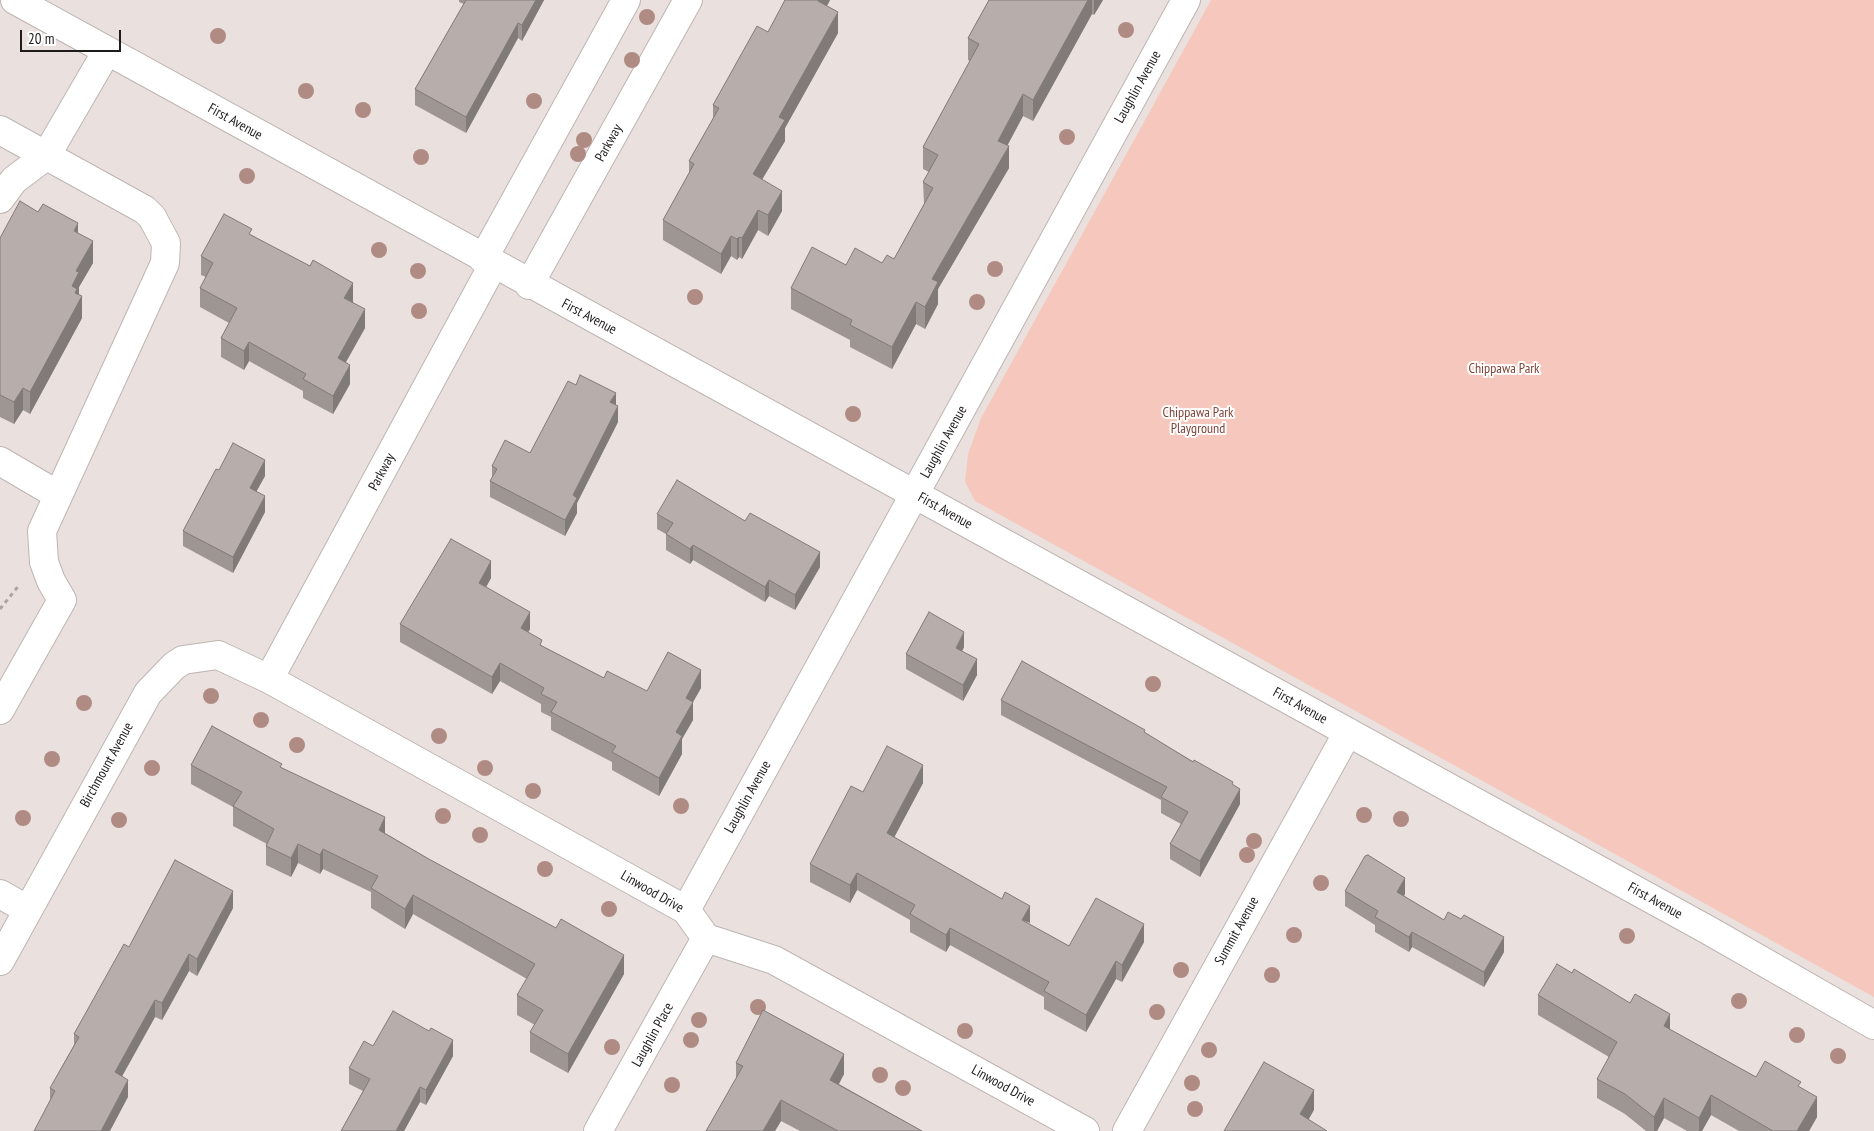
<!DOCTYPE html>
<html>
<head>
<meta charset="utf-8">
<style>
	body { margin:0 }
	#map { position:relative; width:1874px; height:1131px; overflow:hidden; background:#eae1de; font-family:"PT Sans Narrow",sans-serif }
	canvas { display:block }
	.scale { position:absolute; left:20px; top:30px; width:101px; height:22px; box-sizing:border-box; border:2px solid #1f1b1b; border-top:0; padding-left:6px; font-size:15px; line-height:18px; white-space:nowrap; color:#1f1b1b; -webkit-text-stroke:4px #fff; paint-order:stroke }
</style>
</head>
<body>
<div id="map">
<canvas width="1874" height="1131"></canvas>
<div class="scale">20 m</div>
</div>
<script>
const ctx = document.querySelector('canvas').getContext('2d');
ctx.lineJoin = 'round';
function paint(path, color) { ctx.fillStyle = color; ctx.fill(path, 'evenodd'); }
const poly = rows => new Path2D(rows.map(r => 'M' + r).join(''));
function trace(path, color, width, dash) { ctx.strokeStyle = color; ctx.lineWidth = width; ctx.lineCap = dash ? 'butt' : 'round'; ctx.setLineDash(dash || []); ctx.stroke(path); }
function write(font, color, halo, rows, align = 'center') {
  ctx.font = font + ' "PT Sans Narrow",sans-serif'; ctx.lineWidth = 4; ctx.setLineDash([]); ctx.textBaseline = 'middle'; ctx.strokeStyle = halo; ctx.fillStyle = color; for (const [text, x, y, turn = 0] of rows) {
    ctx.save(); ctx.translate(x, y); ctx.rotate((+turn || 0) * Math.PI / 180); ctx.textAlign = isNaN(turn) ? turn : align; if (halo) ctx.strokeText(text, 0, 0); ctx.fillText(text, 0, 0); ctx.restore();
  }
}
paint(poly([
	[1211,0,1874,0,1874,997,975,501,965,482,968,454,981,418]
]), '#f6c8bd');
const minor = poly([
	[15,0,1708,930,1874,1025],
	[0,130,145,210,152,217,166,243,165,263,42,531,44,562,51,581,62,600,0,710],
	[0,199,14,180,46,156,107,51],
	[483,259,626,0],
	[529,285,688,0],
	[0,461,58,495],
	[269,679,493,265],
	[0,894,28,910],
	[686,910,1186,0],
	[0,961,148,693,174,666,183,660,218,655,269,679,686,910,706,938,774,960,1085,1131],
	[598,1131,706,938],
	[1127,1131,1348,732]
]);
trace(minor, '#beb5b3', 30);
trace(poly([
	[0,609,20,584]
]), '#aca4a2', 3, [4, 4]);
trace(minor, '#fff', 28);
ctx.fillStyle = '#b08b83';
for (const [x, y] of [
	[647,17],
	[1126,30],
	[218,36],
	[632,60],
	[306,91],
	[534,101],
	[363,110],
	[1067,137],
	[584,140],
	[578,154],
	[421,157],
	[247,176],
	[379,250],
	[995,269],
	[418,271],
	[695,297],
	[977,302],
	[419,311],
	[853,414],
	[1153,684],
	[211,696],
	[84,703],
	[261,720],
	[439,736],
	[297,745],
	[52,759],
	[152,768],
	[485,768],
	[533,791],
	[681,806],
	[1364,815],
	[443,816],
	[23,818],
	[1401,819],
	[119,820],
	[480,835],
	[1254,841],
	[1247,855],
	[545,869],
	[1321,883],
	[609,909],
	[1294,935],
	[1627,936],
	[1181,970],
	[1272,975],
	[1739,1001],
	[758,1007],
	[1157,1012],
	[699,1020],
	[965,1031],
	[1797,1035],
	[691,1040],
	[612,1047],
	[1209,1050],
	[1838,1056],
	[880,1075],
	[1192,1083],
	[672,1085],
	[903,1088],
	[1195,1109]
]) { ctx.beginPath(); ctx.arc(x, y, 8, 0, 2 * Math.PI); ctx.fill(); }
paint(poly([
	[459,0,544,0,522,41,518,38,466,133,415,105,415,89,464,4,459,2],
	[785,0,830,0,827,6,838,33,785,128,785,141,762,179,782,211,768,236,758,230,742,259,739,257,737,260,731,256,721,274,663,240,663,220,689,173,689,161,713,119,713,105,768,32],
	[989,0,1103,0,1094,15,1092,14,1033,121,1023,116,1007,146,1009,168,938,289,938,304,925,329,916,324,892,369,850,347,850,340,791,309,791,288,846,265,882,263,894,259,924,204,923,182,929,172,923,169,923,147,970,61,968,60,968,38],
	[78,234,93,263,79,287,79,295,82,318,30,414,23,410,14,424,0,417,0,238],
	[252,235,353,302,365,328,346,362,350,384,333,414,303,398,303,391,249,361,244,370,221,357,221,338,229,323,200,307,200,288,206,277,201,275,201,256],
	[616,405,618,422,577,503,577,513,565,536,490,497,490,481,492,478,492,466,530,453],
	[219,470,265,476,256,492,265,512,233,573,183,546,183,531],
	[657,514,820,567,795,610,769,596,765,602,693,560,690,564,666,550,666,534,657,529],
	[491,578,486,587,530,629,528,632,542,646,604,678,647,691,701,688,693,702,693,720,682,739,682,754,659,796,612,770,612,762,551,730,551,717,541,712,541,704,500,681,492,694,400,642,400,624],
	[964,647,962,651,977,675,963,701,906,669,906,654],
	[1001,700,1145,733,1233,785,1240,804,1200,877,1170,859,1170,844,1181,824,1161,813,1161,800,1001,715],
	[191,765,282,768,385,833,624,974,568,1073,530,1052,530,1032,535,1025,517,1015,517,995,527,979,413,914,405,929,371,908,371,892,323,869,320,874,298,863,291,877,266,865,266,846,267,844,233,826,233,807,191,784],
	[923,783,894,837,1029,924,1069,946,1144,942,1122,982,1116,979,1086,1032,1044,1009,1044,997,950,945,946,952,910,932,910,920,857,890,850,903,810,882,810,864,863,792],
	[1345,891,1405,894,1404,896,1444,920,1504,952,1484,987,1412,947,1409,952,1375,932,1375,925,1345,906],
	[233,908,197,976,189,971,162,1020,155,1017,122,1076,128,1097,50,1101,50,1088,74,1045,74,1034,129,947],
	[1538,995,1670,1030,1756,1077,1801,1088,1817,1117,1809,1131,1739,1131,1711,1115,1702,1131,1687,1131,1664,1118,1657,1131,1646,1131,1625,1114,1597,1098,1597,1079,1609,1057,1538,1015],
	[373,1046,453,1056,426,1105,420,1102,404,1131,341,1131,363,1091,349,1084,349,1068],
	[736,1063,844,1074,839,1084,922,1131,800,1131,781,1121,775,1131,706,1131,736,1079]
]), '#9d9693');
paint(poly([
	[536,0,544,0,522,41,522,25],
	[819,0,830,0,818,22,818,1],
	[1088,0,1092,0,1092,14,1033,121,1033,100],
	[1094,0,1103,0,1094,15],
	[838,12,838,33,785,128,785,141,753,195,753,174,779,117],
	[518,23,518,38,466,133,466,117],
	[1023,94,1023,116,998,163,998,141],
	[1009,146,1009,168,938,289,938,304,925,329,925,307,932,279],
	[782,191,782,211,768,236,768,215],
	[758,210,758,230,742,259,742,238],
	[78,223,78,245,74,231],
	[731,236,731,256,721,274,721,254],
	[739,237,739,257,737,260,737,239],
	[93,241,93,263,79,287,79,294,77,298,82,296,82,318,30,414,30,392,72,286,76,271],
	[353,283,353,302,344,316,344,298],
	[916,302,916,324,892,369,892,347],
	[365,309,365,328,338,376,338,358],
	[249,342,249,361,244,370,244,351],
	[350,365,350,384,333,414,333,396],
	[23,388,23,410,14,424,14,402],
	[616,393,616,408,610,402],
	[618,406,618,422,577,503,577,513,565,536,565,520,573,495],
	[265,460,265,476,250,503,250,488],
	[265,496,265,512,233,573,233,557],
	[693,545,693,560,690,564,690,549],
	[820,552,820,567,795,610,795,595],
	[491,561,491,578,479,600,479,583],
	[769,580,769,596,765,602,765,587],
	[530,612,530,629,521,645,521,628],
	[964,632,964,647,956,663,956,648],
	[977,659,977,675,963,701,963,685],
	[500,663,500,681,492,694,492,677],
	[701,670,701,688,693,702,693,720,682,739,682,754,659,796,659,778,676,732,686,698],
	[923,765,923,783,887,851,887,833],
	[1240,789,1240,804,1200,877,1200,861],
	[385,817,385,837,379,830],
	[298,844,298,863,291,877,291,858],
	[323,849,323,869,320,874,320,855],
	[857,873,857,890,850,903,850,885],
	[1405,878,1405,894,1397,908,1397,892],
	[233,891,233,908,197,976,197,959],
	[413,895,413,914,405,929,405,909],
	[1030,906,1030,923,1022,920],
	[1144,924,1144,942,1122,982,1122,965],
	[950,928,950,945,946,952,946,935],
	[1412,932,1412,947,1409,952,1409,937],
	[1504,937,1504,952,1484,987,1484,972],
	[189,954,189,971,162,1020,162,1003],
	[624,955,624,974,568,1073,568,1054],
	[1116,961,1116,979,1086,1032,1086,1015],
	[155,1000,155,1017,115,1089,115,1072],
	[1670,1014,1670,1034,1664,1026],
	[453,1040,453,1056,426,1105,426,1090],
	[844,1054,844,1074,830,1100,830,1080],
	[128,1080,128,1097,110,1131,101,1131],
	[420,1087,420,1102,404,1131,396,1131],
	[1314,1090,1314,1110,1302,1131,1300,1114],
	[1711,1095,1711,1115,1702,1131,1699,1131,1699,1118],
	[1817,1097,1817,1117,1809,1131,1797,1131],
	[1664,1098,1664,1118,1657,1131,1654,1131,1654,1117],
	[781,1100,781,1121,775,1131,763,1131]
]), '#807a78');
const building = poly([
	[466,0,536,0,522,25,518,23,466,117,415,89,466,0],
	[785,0,819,0,818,1,838,12,779,117,785,120,753,174,782,191,768,215,758,210,742,238,739,237,737,239,731,236,721,254,663,220,694,164,689,161,719,108,713,105,757,26,768,32,785,0],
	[989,0,1088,0,1033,100,1023,94,998,141,1009,146,932,279,938,282,925,307,916,302,892,347,850,325,852,320,791,288,812,247,846,265,855,248,882,263,887,255,894,259,933,188,923,182,938,155,923,147,979,44,968,38,989,0],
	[20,201,38,212,43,204,78,223,74,231,93,241,76,271,79,272,72,286,77,289,75,293,82,296,30,392,23,388,14,402,0,395,0,238,20,201],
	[224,214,252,229,249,234,310,266,313,260,353,283,344,298,365,309,338,358,350,365,333,396,303,379,306,374,249,342,244,351,221,338,237,308,200,288,213,263,201,256,224,214],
	[580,375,616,393,610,402,618,406,573,495,577,498,565,520,490,481,497,469,492,466,505,440,530,453,568,381,576,385,580,375],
	[233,443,265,460,250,488,265,496,233,557,183,531,216,469,219,470,233,443],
	[677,480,745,521,750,513,820,552,795,595,769,580,765,587,693,545,690,549,666,534,673,523,657,514,677,480],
	[451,539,491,561,479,583,530,612,521,628,542,640,540,645,604,678,607,671,647,691,668,652,701,670,686,698,693,702,676,732,682,736,659,778,612,752,616,746,551,712,557,702,541,694,544,688,500,663,492,677,400,624,451,539],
	[929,612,964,632,956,648,977,659,963,685,906,654,929,612],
	[1022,661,1145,730,1144,732,1193,762,1194,760,1233,782,1232,784,1240,789,1200,861,1170,844,1188,812,1161,797,1167,787,1001,700,1022,661],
	[212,726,282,764,280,767,385,817,379,830,427,858,556,928,561,919,624,955,568,1054,530,1032,543,1010,517,995,535,964,413,895,405,909,371,888,378,876,323,849,320,855,298,844,291,858,266,846,274,829,233,806,242,792,191,765,212,726],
	[887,746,923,765,887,833,1002,899,1005,892,1030,906,1022,920,1069,946,1096,898,1144,924,1122,965,1116,961,1086,1015,1044,991,1049,982,950,928,946,935,910,914,915,905,857,873,850,885,810,864,851,786,863,792,887,746],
	[1368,855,1405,878,1397,892,1444,920,1448,912,1461,919,1464,915,1504,937,1484,972,1412,932,1409,937,1375,917,1378,911,1345,891,1365,856,1368,855],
	[175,860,233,891,197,959,189,954,162,1003,155,1000,115,1072,128,1080,101,1131,34,1131,55,1091,50,1088,79,1037,74,1034,124,944,129,947,175,860],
	[1557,964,1572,973,1574,969,1630,1003,1635,994,1670,1014,1664,1026,1756,1077,1765,1061,1801,1082,1798,1086,1817,1097,1797,1131,1773,1131,1711,1095,1699,1118,1664,1098,1654,1117,1625,1094,1597,1079,1617,1042,1538,995,1557,964],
	[763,1010,844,1054,830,1080,922,1131,838,1131,781,1100,763,1131,706,1131,743,1066,736,1063,763,1010],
	[393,1011,429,1031,431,1028,453,1040,426,1090,420,1087,396,1131,341,1131,370,1079,349,1068,364,1041,373,1046,393,1011],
	[1264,1062,1314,1090,1300,1114,1327,1131,1224,1131,1264,1062]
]);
paint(building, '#b7aeab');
trace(building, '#807a78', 1);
write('14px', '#1f1b1b', '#fff', [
	["Laughlin Avenue",1138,87,-61],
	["First Avenue",235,122,29],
	["Parkway",609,143,-61],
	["First Avenue",589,317,28],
	["Laughlin Avenue",944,442,-61],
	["Parkway",382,472,-62],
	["First Avenue",945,511,29],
	["First Avenue",1300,706,29],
	["Birchmount Avenue",107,765,-61],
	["Laughlin Avenue",748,797,-61],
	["Linwood Drive",652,892,30],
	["First Avenue",1655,901,29],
	["Summit Avenue",1237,931,-61],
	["Laughlin Place",653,1035,-61],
	["Linwood Drive",1003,1086,29]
]);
write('14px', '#814438', '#fff', [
	["Chippawa Park",1504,369],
	["Chippawa Park",1198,413],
	["Playground",1198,429]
]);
</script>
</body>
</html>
